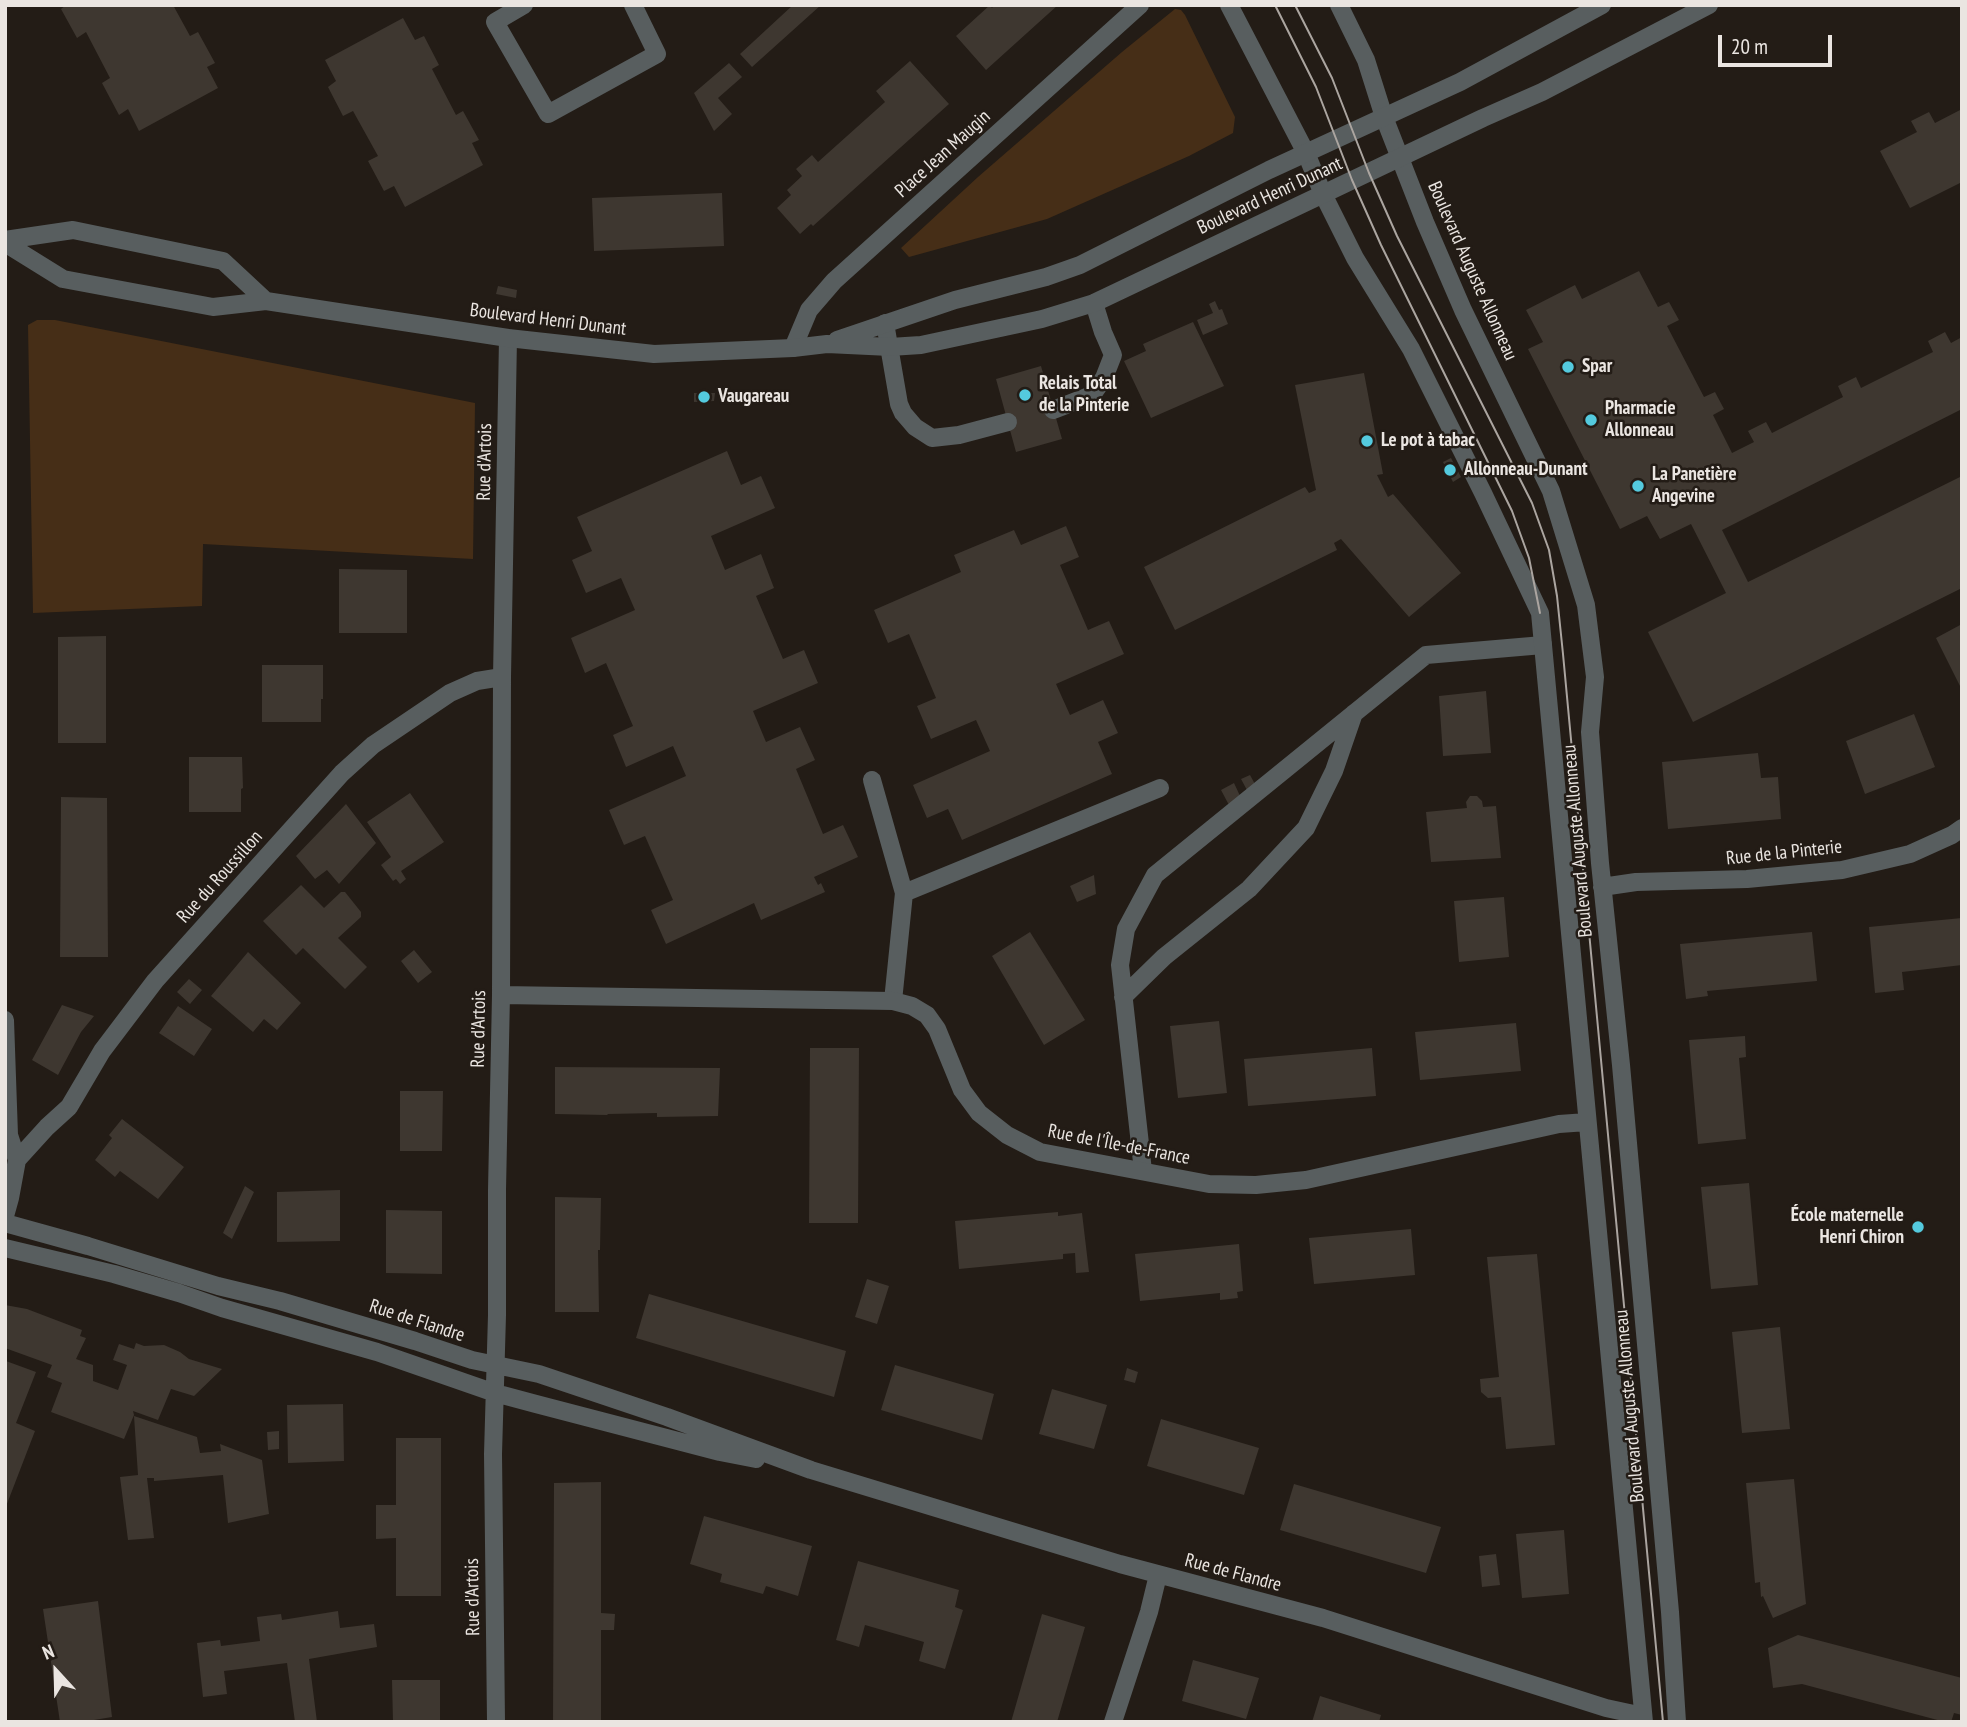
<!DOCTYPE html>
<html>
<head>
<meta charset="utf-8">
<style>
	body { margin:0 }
	#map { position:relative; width:1967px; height:1727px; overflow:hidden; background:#231c16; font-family:"PT Sans Narrow",sans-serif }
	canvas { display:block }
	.frame { position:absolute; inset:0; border:7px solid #eae5e1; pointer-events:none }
	.north { position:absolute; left:21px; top:1636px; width:70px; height:70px; -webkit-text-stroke:5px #231c16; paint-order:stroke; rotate:338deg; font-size:19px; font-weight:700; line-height:28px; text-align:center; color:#eae5e1 }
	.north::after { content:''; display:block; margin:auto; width:24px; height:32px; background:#eae5e1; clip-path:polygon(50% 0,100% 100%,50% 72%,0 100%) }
	.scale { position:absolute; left:1718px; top:35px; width:114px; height:32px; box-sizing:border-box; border:4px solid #eae5e1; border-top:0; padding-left:9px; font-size:21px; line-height:24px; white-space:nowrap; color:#eae5e1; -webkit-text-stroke:5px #231c16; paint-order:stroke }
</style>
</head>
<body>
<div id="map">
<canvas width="1967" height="1727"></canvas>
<div class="frame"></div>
<div class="north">N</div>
<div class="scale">20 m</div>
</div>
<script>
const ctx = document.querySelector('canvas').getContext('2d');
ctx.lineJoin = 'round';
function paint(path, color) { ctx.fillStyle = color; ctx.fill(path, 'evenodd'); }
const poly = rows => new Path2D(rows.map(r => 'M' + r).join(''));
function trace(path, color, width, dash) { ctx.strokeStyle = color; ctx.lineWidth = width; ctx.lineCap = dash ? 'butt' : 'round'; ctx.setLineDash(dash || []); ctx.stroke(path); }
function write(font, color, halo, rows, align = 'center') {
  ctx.font = font + ' "PT Sans Narrow",sans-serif'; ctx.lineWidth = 5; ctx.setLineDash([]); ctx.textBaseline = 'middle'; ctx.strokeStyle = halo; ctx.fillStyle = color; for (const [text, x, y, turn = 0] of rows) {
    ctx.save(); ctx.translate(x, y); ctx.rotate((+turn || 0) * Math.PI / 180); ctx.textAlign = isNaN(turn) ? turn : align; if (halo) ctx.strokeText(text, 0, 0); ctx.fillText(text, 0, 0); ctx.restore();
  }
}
paint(poly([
	[1175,9,1181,10,1185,15,1235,117,1233,133,1189,156,1047,219,909,257,901,248,978,177,1122,52],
	[37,320,55,320,475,403,473,559,203,544,202,606,33,613,28,325]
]), '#462e17');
paint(poly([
	[66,5,173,5,190,36,198,32,215,63,207,67,218,88,139,131,128,109,119,115,102,83,110,78,86,32,77,38,61,9],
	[793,5,821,5,752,67,740,54],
	[990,5,992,8,994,5,1058,5,986,70,956,36],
	[403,18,415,40,424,36,439,65,432,69,456,115,463,111,479,140,472,143,483,165,405,207,394,186,384,191,368,161,378,156,353,111,343,116,328,87,336,81,325,60],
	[910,61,949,104,813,226,811,224,800,234,777,208,791,195,787,190,802,176,796,169,812,155,818,162,885,102,876,91],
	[729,63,742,77,718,98,732,114,714,131,694,93],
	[1962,109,1962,182,1910,208,1880,151,1917,132,1911,121,1929,112,1935,123],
	[722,193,724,246,594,251,592,198],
	[1639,271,1658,307,1669,302,1679,320,1667,326,1704,397,1715,392,1724,409,1713,415,1732,453,1754,442,1748,431,1766,422,1772,433,1843,397,1838,386,1856,377,1861,388,1933,352,1928,341,1945,332,1951,343,1962,337,1962,409,1722,530,1748,582,1962,476,1962,588,1693,722,1648,632,1726,593,1691,524,1660,539,1647,516,1620,529,1528,349,1543,342,1526,310,1575,285,1582,299],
	[498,286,517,290,516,298,496,294],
	[1215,301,1219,310,1222,309,1228,324,1203,335,1197,320,1213,313,1209,304],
	[1193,322,1224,386,1151,418,1124,361,1146,351,1143,344],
	[1041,366,1062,439,1016,452,996,379],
	[1364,373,1383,474,1377,475,1388,497,1393,494,1461,573,1409,617,1341,539,1334,543,1337,550,1175,630,1144,567,1305,487,1309,493,1316,490,1295,385],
	[694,393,715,393,714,401,694,402],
	[727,451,741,485,761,476,775,508,711,536,725,570,761,554,774,588,756,596,783,659,804,650,818,683,753,711,766,742,800,727,815,760,796,769,823,834,843,825,858,857,814,877,818,885,821,883,825,892,761,920,754,903,666,944,651,910,673,900,645,836,624,845,609,810,686,776,673,746,626,767,613,735,633,726,606,663,585,673,571,638,635,610,621,578,586,593,572,560,592,551,577,517],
	[1451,458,1461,477,1453,482,1443,462],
	[1066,526,1079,557,1060,565,1088,630,1109,621,1124,654,1056,684,1070,715,1103,700,1118,733,1098,742,1112,774,962,840,948,809,927,818,913,785,990,751,976,720,931,739,917,706,936,698,909,634,888,643,874,610,961,572,954,555,1014,530,1021,545],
	[339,569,407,570,407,633,339,633],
	[1962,624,1962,690,1936,638],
	[106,636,106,743,58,743,58,637],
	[262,665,323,665,323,699,321,699,321,722,262,722],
	[1486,691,1491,753,1443,756,1439,696],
	[1914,714,1935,767,1865,794,1846,741],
	[1758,753,1761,778,1778,777,1781,819,1668,829,1662,762],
	[189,757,242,757,243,788,241,789,241,812,189,812],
	[1250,775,1256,786,1248,792,1241,779],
	[1234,783,1241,798,1230,807,1221,790],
	[410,793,444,842,401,871,406,879,400,884,396,879,393,881,381,865,391,857,367,822],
	[1470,796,1477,796,1482,801,1483,807,1496,806,1501,858,1431,862,1426,812,1467,808,1466,802],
	[61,797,107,798,108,957,60,957],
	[346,804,376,843,339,884,327,870,315,879,296,856],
	[1094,875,1096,894,1077,902,1070,886],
	[301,885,324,908,341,892,345,892,361,912,361,917,338,938,367,967,345,989,303,948,296,955,263,921],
	[1504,897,1509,957,1459,962,1454,901],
	[1962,918,1962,965,1902,972,1904,990,1875,993,1869,927],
	[1030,932,1085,1020,1044,1045,992,956],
	[1812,932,1817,981,1707,991,1708,996,1686,999,1680,944],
	[414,950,432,972,418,983,401,961],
	[248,952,301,1003,277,1030,264,1019,253,1032,211,996],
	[189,979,202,990,190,1004,177,992],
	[62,1005,94,1016,81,1032,58,1075,32,1060],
	[178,1006,212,1029,194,1056,159,1033],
	[1219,1021,1227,1093,1178,1098,1170,1026],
	[1516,1023,1521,1071,1420,1080,1415,1032],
	[1745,1036,1746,1057,1739,1058,1746,1139,1698,1144,1689,1040],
	[810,1048,859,1048,858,1223,809,1223],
	[1372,1048,1376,1096,1248,1106,1244,1059],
	[555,1067,720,1068,718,1116,657,1117,657,1113,608,1114,607,1115,555,1114],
	[400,1091,443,1091,442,1151,400,1151],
	[122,1119,184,1167,158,1199,120,1171,115,1177,95,1160,112,1138,109,1135],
	[1749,1183,1758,1285,1711,1289,1701,1187],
	[245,1186,254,1192,232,1239,223,1233],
	[340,1190,340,1241,277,1242,277,1192],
	[555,1197,601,1198,600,1250,598,1250,599,1312,555,1312],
	[386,1210,442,1211,442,1274,386,1273],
	[1058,1212,1058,1216,1082,1213,1089,1272,1076,1273,1075,1253,1063,1254,1063,1259,959,1269,955,1221],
	[1411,1229,1415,1275,1314,1284,1309,1238],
	[1239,1244,1243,1291,1237,1292,1238,1298,1220,1300,1220,1293,1140,1301,1135,1254],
	[1537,1254,1555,1445,1506,1449,1501,1397,1488,1398,1481,1392,1480,1379,1499,1377,1487,1257],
	[867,1279,889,1286,877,1324,855,1317],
	[649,1294,846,1351,834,1397,636,1338],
	[5,1305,27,1309,82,1330,80,1336,86,1338,76,1359,93,1365,93,1381,118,1390,127,1365,113,1360,119,1344,134,1349,136,1343,144,1346,164,1345,180,1352,189,1359,222,1369,194,1396,171,1389,158,1420,133,1411,134,1415,124,1439,51,1412,62,1383,47,1377,52,1365,5,1348],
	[1780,1327,1790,1429,1742,1433,1732,1332],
	[6,1361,36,1372,16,1423,35,1431,5,1509],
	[895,1365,994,1394,982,1440,881,1410],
	[1127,1368,1138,1372,1135,1383,1124,1380],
	[1052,1389,1107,1405,1094,1449,1039,1434],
	[343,1404,344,1461,288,1463,287,1405],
	[134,1416,197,1437,200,1453,221,1451,220,1444,262,1460,269,1514,228,1523,223,1475,154,1481,154,1478,147,1478,154,1538,128,1540,120,1477,138,1475],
	[1161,1419,1259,1448,1244,1495,1147,1466],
	[279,1431,279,1449,268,1450,267,1432],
	[396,1438,441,1438,441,1596,396,1596,396,1538,376,1539,376,1505,396,1505],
	[1794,1479,1806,1604,1773,1618,1763,1596,1761,1597,1760,1582,1755,1583,1746,1483],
	[601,1482,601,1613,615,1614,614,1630,601,1630,601,1722,553,1722,554,1483],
	[1294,1484,1441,1527,1426,1573,1280,1530],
	[704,1516,812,1546,798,1596,766,1586,763,1594,720,1582,722,1574,690,1564],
	[1564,1530,1569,1594,1522,1598,1516,1534],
	[1496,1554,1500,1585,1482,1587,1479,1556],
	[858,1561,959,1590,955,1607,963,1610,945,1669,919,1661,924,1642,865,1625,859,1647,836,1640],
	[98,1601,112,1717,82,1722,60,1722,43,1609],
	[338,1611,340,1628,374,1624,377,1647,309,1659,317,1722,295,1722,287,1663,224,1671,227,1694,203,1697,197,1643,220,1640,221,1646,260,1641,257,1617,281,1614,282,1620],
	[1042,1614,1085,1627,1057,1722,1011,1722],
	[1798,1635,1962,1678,1962,1715,1954,1713,1951,1722,1945,1722,1802,1684,1773,1688,1768,1648],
	[1193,1660,1259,1678,1246,1719,1182,1701],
	[392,1680,440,1680,440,1722,393,1722],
	[1320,1696,1381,1715,1379,1722,1312,1722]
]), '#3e3730');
trace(poly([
	[885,323,899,404,903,413,915,427,932,438,959,435,1008,422],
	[1053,410,1092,395,1104,378,1113,355,1103,332,1094,303],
	[872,780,904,893],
	[1123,997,1164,957,1249,889,1306,828,1334,771,1354,713],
	[893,1001,904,893,1160,788],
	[1143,1171,1120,965,1126,929,1155,875,1426,655,1543,645]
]), '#585e5f', 18);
trace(poly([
	[524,5,495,22,548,114,657,54,633,5],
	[1229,5,1306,153,1323,194,1355,258,1411,349,1483,493,1540,613,1644,1722],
	[1339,5,1366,60,1384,117,1425,222,1463,310,1551,491,1586,605,1595,677,1590,732,1600,863,1621,1065,1670,1612,1677,1722],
	[793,348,809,310,834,281,1140,5],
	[1602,887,1636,882,1747,879,1842,870,1910,854,1952,835,1962,828],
	[501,995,893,1001,912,1006,927,1015,937,1029,962,1090,979,1113,1007,1135,1040,1152,1209,1184,1256,1185,1306,1180,1559,1124,1587,1122],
	[5,1020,9,1135,17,1160,10,1198,5,1216],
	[17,1160,47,1127,69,1107,102,1051,155,981,342,773,373,745,450,693,477,681,502,677],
	[5,1223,88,1246,218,1286,280,1301,415,1341,472,1360,539,1374,667,1417,811,1470,1120,1564,1323,1618,1606,1708,1643,1716],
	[5,1248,114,1274,179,1293,222,1308,377,1352,495,1393,536,1404,720,1452,756,1459],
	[496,1722,493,1454,497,1315,497,1190,501,995,502,677,508,338],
	[1113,1722,1149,1612,1158,1575]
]), '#585e5f', 18);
trace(poly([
	[5,240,73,230,223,261,266,301],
	[5,243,63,279,213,307,266,301,508,338,654,354,793,348,827,344,890,347,921,345,1042,319,1094,303,1483,118,1542,92,1709,5],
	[837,340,955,300,1046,277,1080,265,1269,170,1460,82,1602,5]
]), '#585e5f', 18);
trace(poly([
	[1275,5,1316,87,1352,180,1381,245,1512,511,1529,558,1540,613],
	[1295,5,1332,78,1369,173,1397,236,1532,503,1549,550,1557,596,1563,654,1663,1722]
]), '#aba5a0', 2);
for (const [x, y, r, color] of [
	[1568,367,7,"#54cade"],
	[1025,395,7,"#54cade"],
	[704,397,7,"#54cade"],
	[1591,420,7,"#54cade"],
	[1367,441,7,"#54cade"],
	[1450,470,7,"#54cade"],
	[1638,486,7,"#54cade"],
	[1918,1227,7,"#54cade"]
]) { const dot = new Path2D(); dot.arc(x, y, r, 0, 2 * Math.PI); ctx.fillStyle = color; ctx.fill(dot); trace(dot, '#231c16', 2.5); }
write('19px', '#eae5e1', '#231c16', [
	["Place Jean Maugin",943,154,-42],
	["Boulevard Henri Dunant",1270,196,-25],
	["Boulevard Auguste Allonneau",1472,271,66],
	["Boulevard Henri Dunant",548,320,7],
	["Rue d'Artois",485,462,-89],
	["Boulevard Auguste Allonneau",1578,841,-95],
	["Rue de la Pinterie",1784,853,-6],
	["Rue du Roussillon",220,877,-48],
	["Rue d'Artois",479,1029,-89],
	["Rue de l'Île-de-France",1119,1145,11],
	["Rue de Flandre",417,1321,18],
	["Boulevard Auguste Allonneau",1630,1406,-95],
	["Rue de Flandre",1233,1573,15],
	["Rue d'Artois",473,1597,-91]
]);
write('bold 19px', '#eae5e1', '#231c16', [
	["Spar",1582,367],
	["Relais Total",1039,384],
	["de la Pinterie",1039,406],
	["Vaugareau",718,397],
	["Pharmacie",1605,409],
	["Allonneau",1605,431],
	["Le pot à tabac",1381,441],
	["Allonneau-Dunant",1464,470],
	["La Panetière",1652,475],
	["Angevine",1652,497],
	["École maternelle",1904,1216,"right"],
	["Henri Chiron",1904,1238,"right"]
], 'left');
</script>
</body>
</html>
